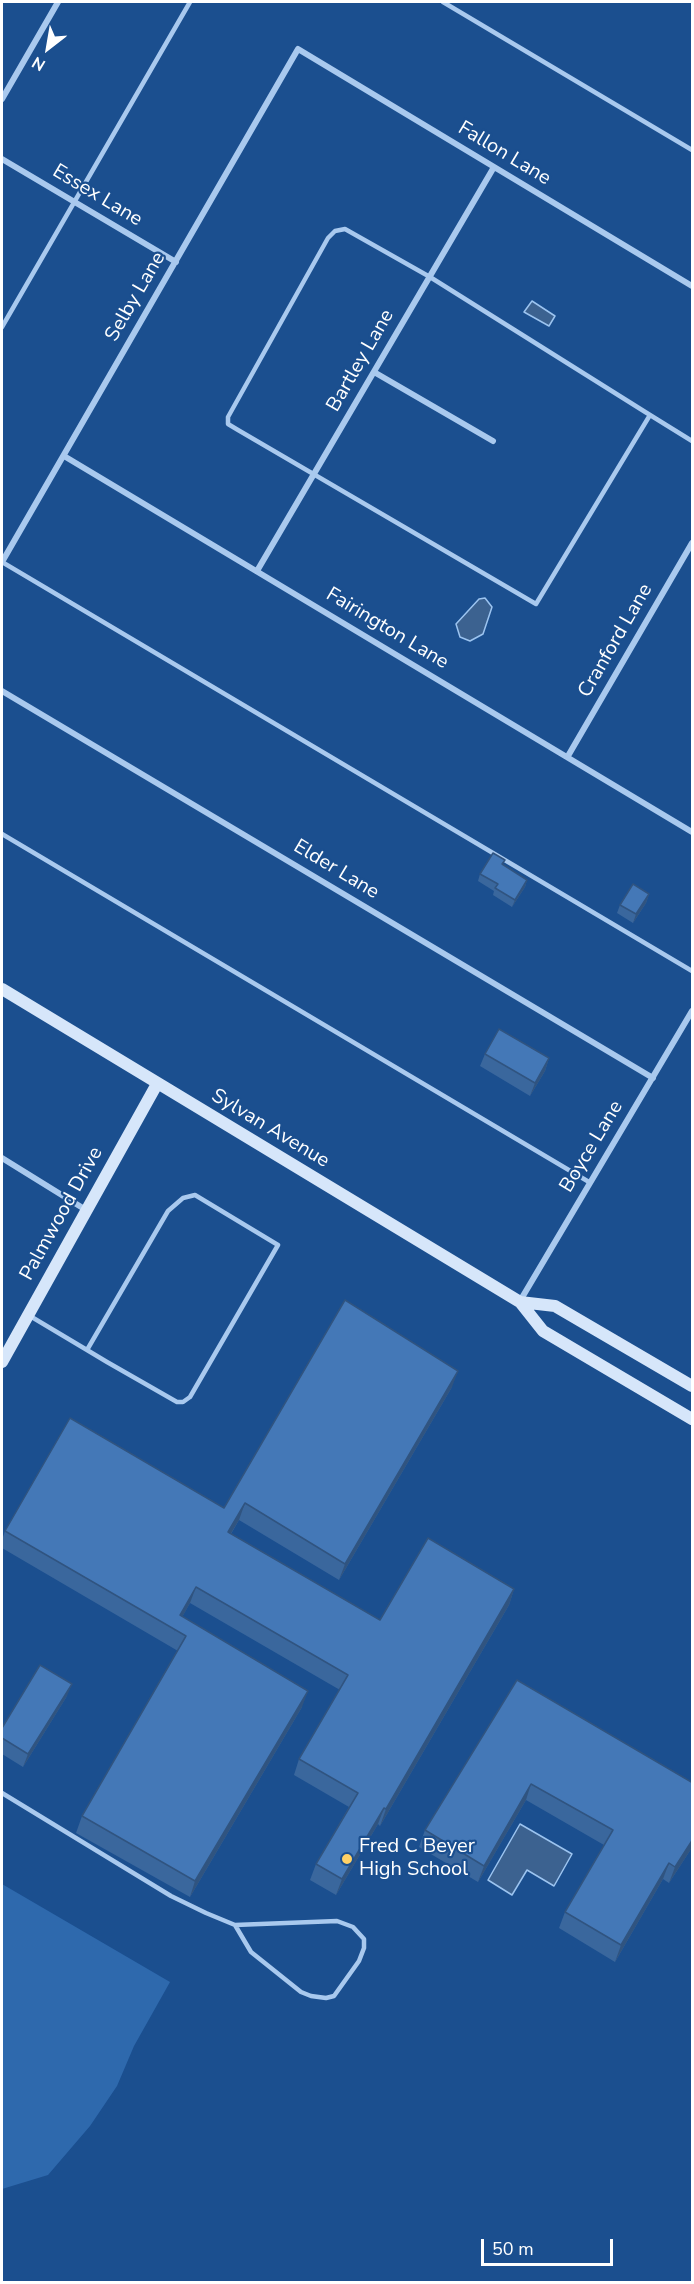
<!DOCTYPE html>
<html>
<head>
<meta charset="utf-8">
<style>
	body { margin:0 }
	#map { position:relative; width:694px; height:2284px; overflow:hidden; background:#1b4f8f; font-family:"Nunito Sans",sans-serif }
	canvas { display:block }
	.frame { position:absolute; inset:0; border:3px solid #fff; pointer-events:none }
	.north { position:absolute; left:18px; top:18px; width:60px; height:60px; -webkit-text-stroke:4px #1b4f8f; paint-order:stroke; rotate:211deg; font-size:16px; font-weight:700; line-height:24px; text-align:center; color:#fff }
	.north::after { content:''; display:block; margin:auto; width:21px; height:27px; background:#fff; clip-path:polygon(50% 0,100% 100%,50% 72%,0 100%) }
	.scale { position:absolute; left:481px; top:2239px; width:132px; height:27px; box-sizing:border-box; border:3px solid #fff; border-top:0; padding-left:8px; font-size:18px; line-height:21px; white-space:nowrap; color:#fff; -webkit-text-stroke:4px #1b4f8f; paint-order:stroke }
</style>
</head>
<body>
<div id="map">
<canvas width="694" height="2284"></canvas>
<div class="frame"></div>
<div class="north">N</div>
<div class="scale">50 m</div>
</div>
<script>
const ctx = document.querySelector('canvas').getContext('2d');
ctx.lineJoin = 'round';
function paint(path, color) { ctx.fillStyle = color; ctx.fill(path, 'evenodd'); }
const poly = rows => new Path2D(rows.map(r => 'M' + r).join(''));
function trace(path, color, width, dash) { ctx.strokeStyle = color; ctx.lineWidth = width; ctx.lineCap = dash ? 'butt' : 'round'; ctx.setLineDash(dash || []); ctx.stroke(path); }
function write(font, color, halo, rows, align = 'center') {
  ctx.font = font + ' "Nunito Sans",sans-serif'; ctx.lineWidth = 4.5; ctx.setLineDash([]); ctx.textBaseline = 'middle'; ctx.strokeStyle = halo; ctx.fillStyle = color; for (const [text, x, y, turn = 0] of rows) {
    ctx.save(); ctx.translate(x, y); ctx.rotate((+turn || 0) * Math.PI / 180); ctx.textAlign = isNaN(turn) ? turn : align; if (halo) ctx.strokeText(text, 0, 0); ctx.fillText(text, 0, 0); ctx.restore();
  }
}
paint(poly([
	[2,1884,170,1982,134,2046,117,2086,90,2126,48,2175,2,2189]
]), '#2e69ad');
const water = poly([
	[532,301,555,316,549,326,524,312,532,301],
	[485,598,492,607,483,634,470,641,460,637,456,624,479,599,485,598],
	[520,1824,572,1854,554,1886,527,1870,512,1895,488,1880,520,1824]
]);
paint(water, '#3c6290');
trace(water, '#9cc4f0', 1.5);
trace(poly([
	[443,2,692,150],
	[2,327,190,2],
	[650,415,536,604,238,430,228,424,228,417,328,238,335,231,345,229,430,277,650,415,692,441],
	[2,562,692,971],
	[2,834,589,1182],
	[30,1316,87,1350,107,1362,177,1402,183,1402,190,1397,278,1245,195,1195,183,1198,168,1211,87,1350],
	[2,1793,171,1896,206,1913,235,1925,337,1921,353,1927,364,1939,364,1948,359,1961,334,1996,326,1998,311,1996,301,1992,251,1952,235,1925]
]), '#a9c9ee', 4.5);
trace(poly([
	[2,99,58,2],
	[2,159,176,262],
	[374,372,493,441],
	[64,456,692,832],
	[2,562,298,49,692,286],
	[257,571,494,167],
	[2,691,653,1078],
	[568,756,692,543],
	[2,1158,86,1210],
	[520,1301,692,1011]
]), '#a9c9ee', 6);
trace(poly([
	[2,989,520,1302,543,1331,692,1419],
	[520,1302,555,1306,692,1386],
	[2,1362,157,1084]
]), '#d6e6fa', 12);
paint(poly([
	[503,865,527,880,525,887,512,907,493,895,494,891,478,881,480,874],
	[649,894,646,903,633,923,617,913,620,905],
	[485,1054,549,1058,545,1071,530,1096,480,1066],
	[452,1387,339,1580,239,1520,231,1534,380,1620,514,1589,509,1605,380,1826,378,1824,336,1895,310,1880,316,1864,349,1807,294,1775,299,1759,340,1690,190,1603,182,1617,302,1707,190,1897,76,1833,82,1816,178,1651,2,1548,2,1540,5,1531,224,1508],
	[517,1680,693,1783,693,1846,669,1883,663,1879,615,1962,559,1928,565,1912,604,1845,526,1800,478,1882,419,1847,425,1830],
	[67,1696,23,1767,2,1754,2,1728]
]), '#3a679d');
paint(poly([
	[527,880,525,887,512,907,515,900],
	[649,894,646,903,633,923,636,914],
	[549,1058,545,1071,530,1096,535,1083],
	[458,1371,452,1387,339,1580,345,1564],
	[245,1503,239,1520,222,1548,228,1532],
	[196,1587,190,1603,174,1632,180,1615],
	[514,1589,509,1605,380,1826,386,1809],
	[72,1684,67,1696,23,1767,28,1754],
	[308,1691,302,1707,190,1897,195,1881],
	[531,1784,526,1800,478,1882,484,1866],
	[384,1808,378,1824,336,1895,342,1879],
	[693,1839,693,1846,669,1883,675,1867],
	[669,1863,663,1879,615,1962,621,1945]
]), '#305480');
const building = poly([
	[493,853,505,860,502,864,527,880,515,900,495,888,498,884,480,874,493,853],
	[633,884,649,894,636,914,620,905,633,884],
	[499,1029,549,1058,535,1083,485,1054,499,1029],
	[345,1300,458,1371,345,1564,245,1503,228,1532,380,1620,428,1538,514,1589,386,1809,384,1808,342,1879,316,1864,358,1793,299,1759,348,1675,196,1587,180,1615,308,1691,195,1881,82,1816,186,1636,5,1531,70,1418,224,1508,345,1300],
	[40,1665,72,1684,28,1754,2,1738,2,1728,40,1665],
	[517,1680,693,1783,693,1839,675,1867,669,1863,621,1945,565,1912,613,1830,531,1784,484,1866,425,1830,517,1680]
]);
paint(building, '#4478b7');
trace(building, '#305480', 1.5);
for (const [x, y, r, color] of [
	[347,1859,6,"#ffd166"]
]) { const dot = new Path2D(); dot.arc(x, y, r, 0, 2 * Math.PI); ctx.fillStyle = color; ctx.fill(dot); trace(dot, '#1b4f8f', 2); }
write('20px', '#fff', '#1b4f8f', [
	["Fallon Lane",504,154,31],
	["Essex Lane",97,196,31],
	["Selby Lane",136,297,-60],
	["Bartley Lane",361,361,-60],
	["Fairington Lane",387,629,31],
	["Cranford Lane",616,641,-60],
	["Elder Lane",336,870,31],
	["Sylvan Avenue",270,1129,31],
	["Boyce Lane",592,1147,-59],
	["Palmwood Drive",62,1214,-61]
]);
write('20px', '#fff', '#1b4f8f', [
	["Fred C Beyer",359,1847],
	["High School",359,1870]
], 'left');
</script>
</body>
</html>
